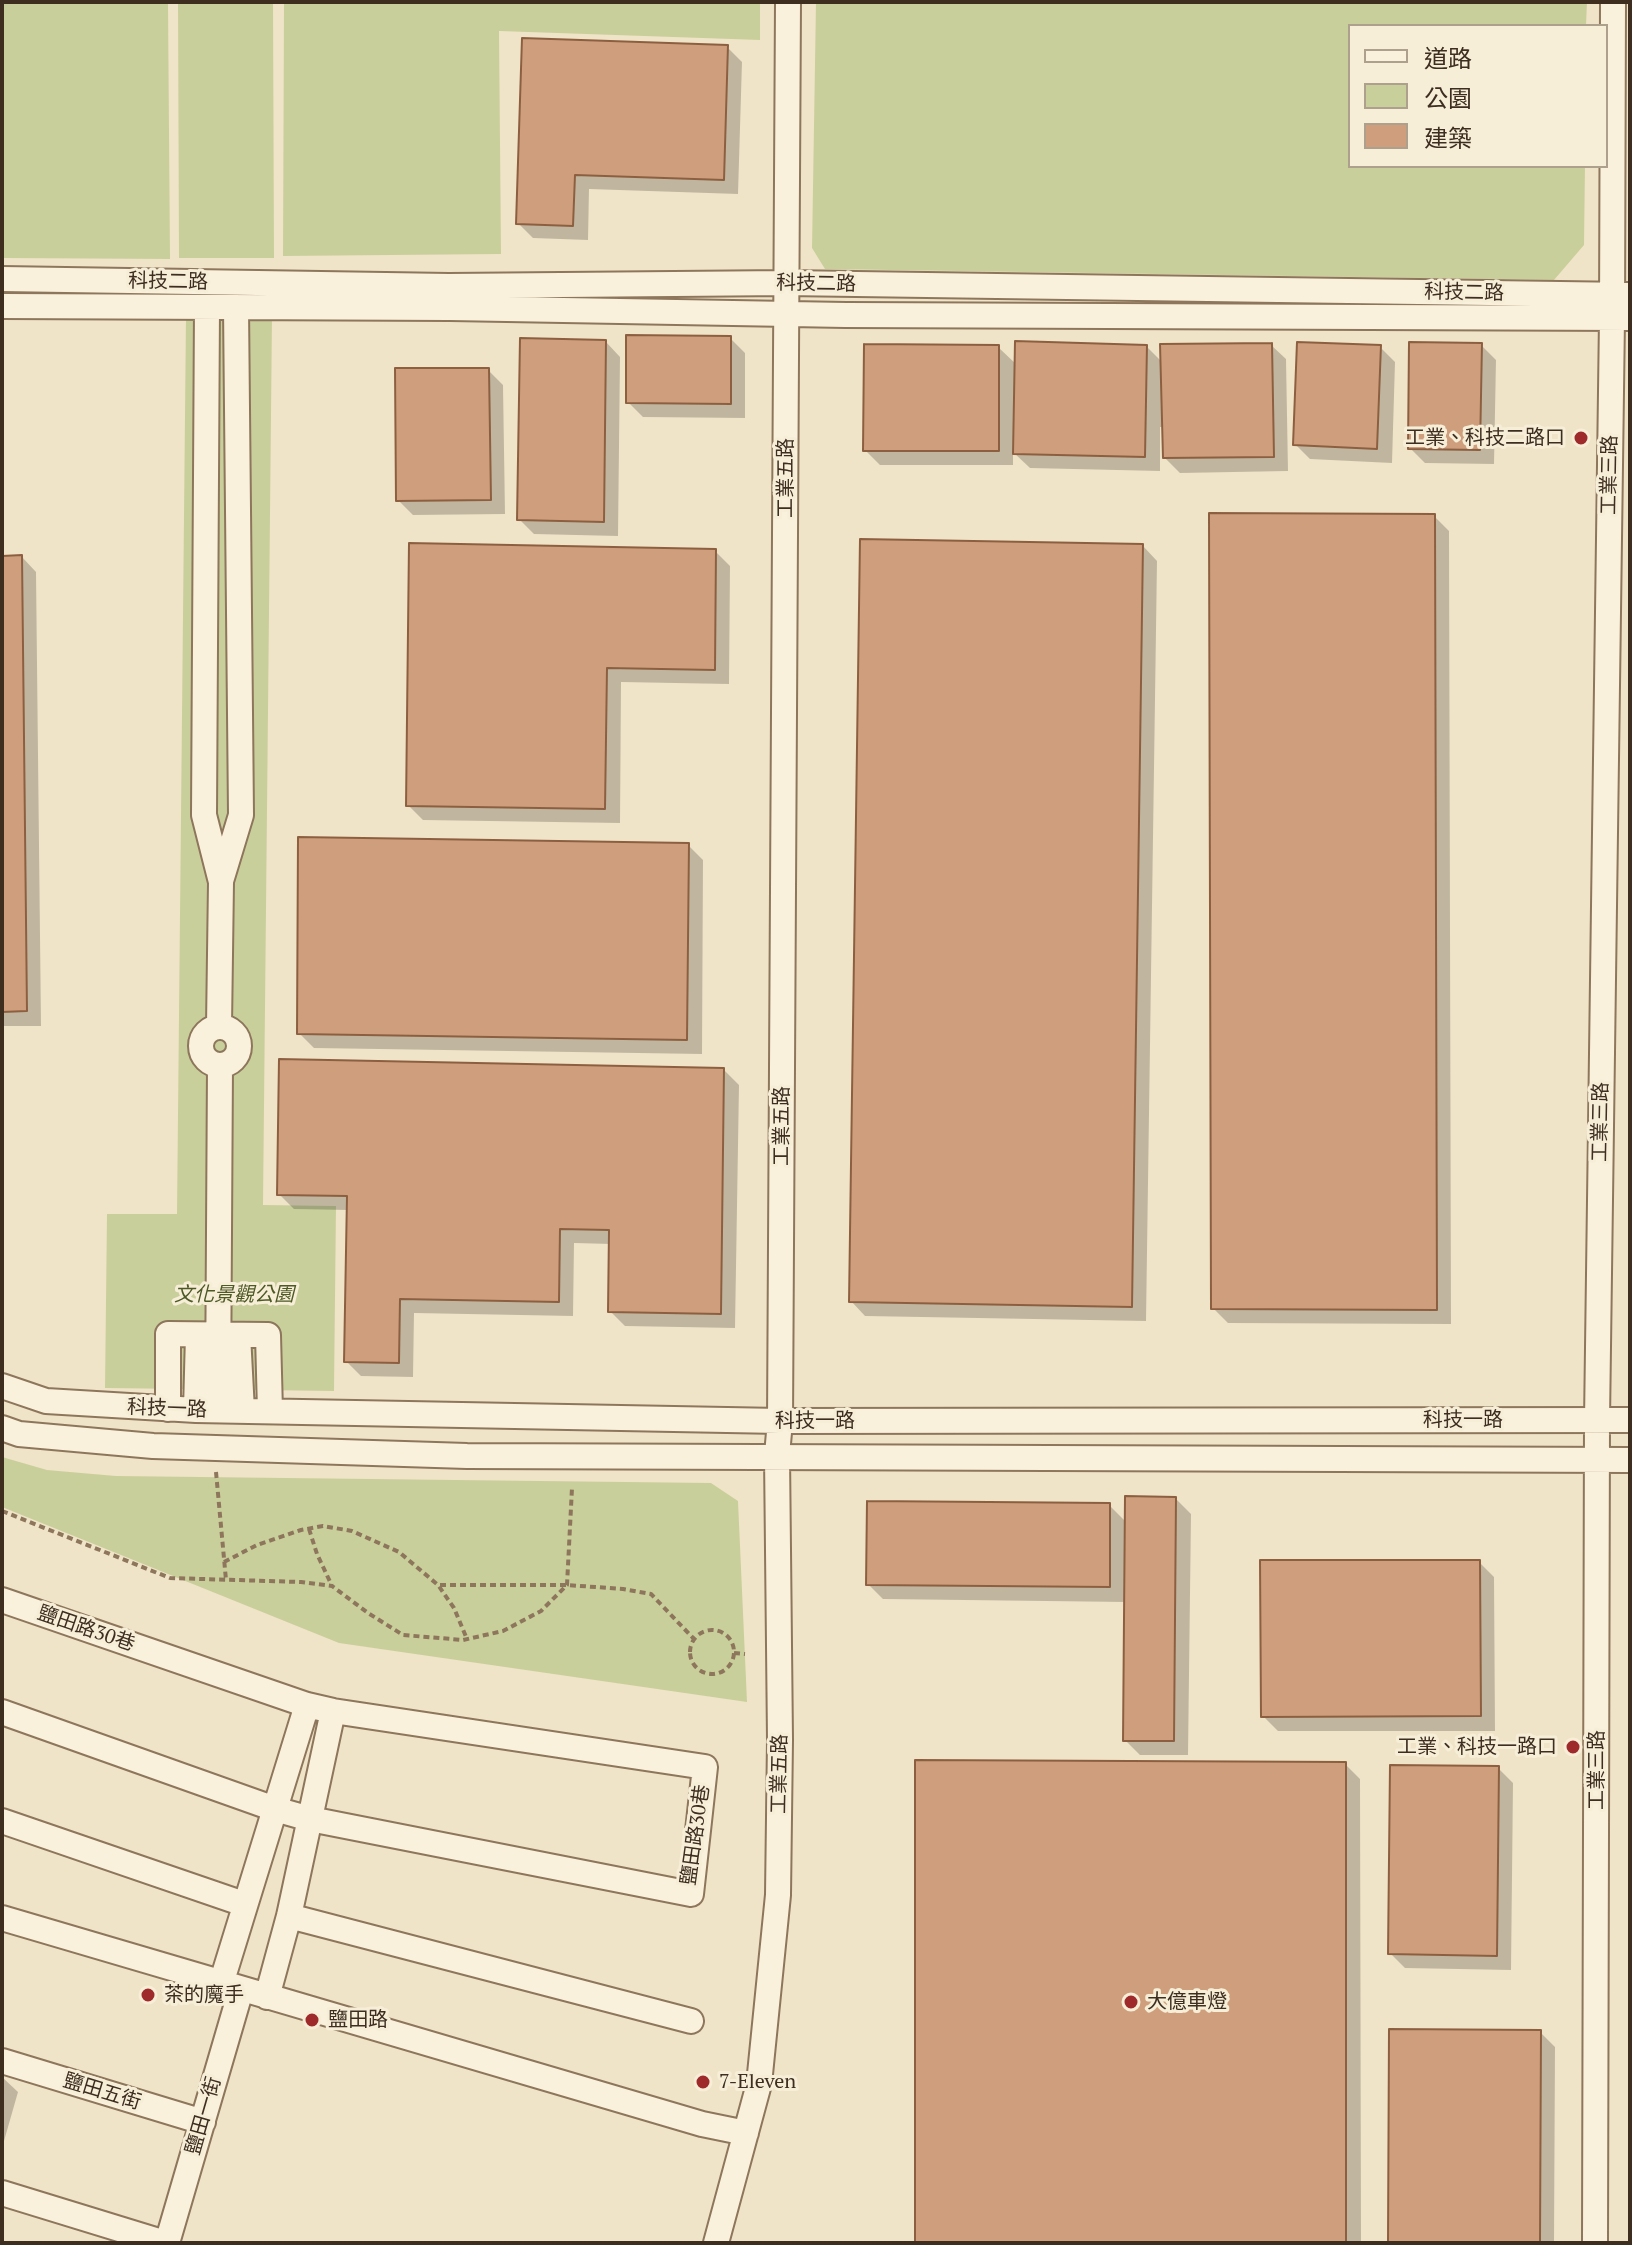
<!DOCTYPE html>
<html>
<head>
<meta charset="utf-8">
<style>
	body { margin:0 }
	#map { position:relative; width:1632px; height:2245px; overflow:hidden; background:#f0e4c8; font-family:"PT Serif","Noto Sans TC",serif }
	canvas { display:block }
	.frame { position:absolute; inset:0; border:4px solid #3d2e20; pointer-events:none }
	.legend { position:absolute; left:1348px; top:24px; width:260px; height:144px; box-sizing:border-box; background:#f7eed8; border:2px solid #ada18e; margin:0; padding:10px 14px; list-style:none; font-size:24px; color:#3d2e20 }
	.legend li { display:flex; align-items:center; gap:16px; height:40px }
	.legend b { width:40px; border:2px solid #ada18e }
</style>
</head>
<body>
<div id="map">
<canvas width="1632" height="2245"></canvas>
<div class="frame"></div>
<ul class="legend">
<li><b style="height:10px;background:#faf1dc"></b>道路</li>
<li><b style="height:22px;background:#c9cf9b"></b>公園</li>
<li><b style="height:22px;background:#cf9f7d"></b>建築</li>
</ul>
</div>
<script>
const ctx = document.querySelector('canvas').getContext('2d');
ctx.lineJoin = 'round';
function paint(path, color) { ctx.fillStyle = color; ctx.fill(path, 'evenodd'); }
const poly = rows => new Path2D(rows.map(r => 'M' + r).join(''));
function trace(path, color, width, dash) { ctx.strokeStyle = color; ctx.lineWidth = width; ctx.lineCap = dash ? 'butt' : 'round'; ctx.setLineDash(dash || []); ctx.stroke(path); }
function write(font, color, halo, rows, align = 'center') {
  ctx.font = font + ' "PT Serif","Noto Sans TC",serif'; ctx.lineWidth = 6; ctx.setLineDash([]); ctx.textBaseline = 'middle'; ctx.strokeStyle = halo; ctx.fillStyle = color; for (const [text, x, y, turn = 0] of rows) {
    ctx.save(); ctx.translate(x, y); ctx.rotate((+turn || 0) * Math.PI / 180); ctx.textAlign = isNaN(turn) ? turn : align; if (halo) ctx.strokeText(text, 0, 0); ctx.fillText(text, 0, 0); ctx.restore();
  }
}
paint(poly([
	[2,2,168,2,170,259,2,258],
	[178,2,273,2,274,258,179,258],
	[284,2,760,2,760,40,499,31,501,254,283,256],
	[816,2,1587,2,1586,26,1350,26,1350,166,1585,166,1584,245,1554,280,825,269,812,248],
	[186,315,272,317,263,1205,336,1206,334,1391,105,1388,107,1214,177,1214],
	[2,1457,47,1470,116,1476,711,1483,738,1501,747,1702,339,1643,2,1507]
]), '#c9cf9b');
paint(poly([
	[727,47,742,62,738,194,589,189,588,240,533,238,518,223],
	[730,338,745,353,745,418,643,417,628,402],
	[606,342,620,357,618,536,534,534,519,519],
	[1271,345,1286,359,1288,471,1180,473,1165,458,1164,427,1160,427,1160,471,1030,468,1013,452,1013,465,880,465,865,450,998,347,1017,365,1147,347,1163,363],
	[1481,345,1496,360,1494,464,1425,463,1410,448],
	[1380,347,1395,362,1392,463,1310,459,1295,444],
	[488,370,503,385,505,514,413,515,398,500],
	[1434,516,1449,531,1451,1324,1228,1323,1213,1308],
	[1143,546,1157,561,1146,1321,865,1316,851,1301],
	[715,551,730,566,729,684,621,682,620,823,423,820,408,805],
	[22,557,36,572,41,1026,2,1026,2,558],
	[688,845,703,860,702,1054,314,1048,299,1033],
	[724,1070,739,1085,735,1328,625,1326,610,1311,611,1244,574,1243,573,1316,414,1313,413,1377,361,1376,346,1361,349,1210,294,1209,279,1194],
	[1176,1499,1191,1514,1188,1755,1140,1755,1125,1740,1126,1602,883,1599,868,1584,1109,1505,1127,1523],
	[1479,1562,1494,1577,1495,1731,1278,1731,1263,1716],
	[1345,1764,1360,1779,1361,2243,917,2243],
	[1498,1768,1513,1783,1511,1970,1405,1968,1390,1953],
	[1540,2032,1555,2047,1554,2243,1390,2243],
	[2,2077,18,2092,2,2148]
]), '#0003');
const building = poly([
	[522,38,728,45,724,180,575,175,573,226,516,224,522,38],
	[626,335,731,336,731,404,626,403,626,335],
	[520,338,606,340,604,522,517,520,520,338],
	[1015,341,1147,345,1145,457,1013,454,1015,341],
	[1297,342,1381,345,1377,449,1293,445,1297,342],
	[1409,342,1482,343,1480,450,1408,449,1409,342],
	[1272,343,1274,457,1163,458,1160,344,1272,343],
	[864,344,999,345,999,451,863,451,864,344],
	[395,368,489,368,491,500,396,501,395,368],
	[1209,513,1435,514,1437,1310,1211,1309,1209,513],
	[860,539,1143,544,1132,1307,849,1302,860,539],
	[409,543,716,549,715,670,607,668,605,809,406,806,409,543],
	[22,555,27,1011,2,1012,2,556,22,555],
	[298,837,689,843,687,1040,297,1034,298,837],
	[279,1059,724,1068,721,1314,608,1312,609,1230,560,1229,559,1302,400,1299,399,1363,344,1362,347,1196,277,1195,279,1059],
	[1125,1496,1176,1497,1174,1741,1123,1741,1125,1496],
	[867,1501,1110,1503,1110,1587,866,1585,867,1501],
	[1260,1560,1480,1560,1481,1716,1261,1717,1260,1560],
	[915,1760,1346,1762,1346,2243,915,2243,915,1760],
	[1390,1765,1499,1766,1497,1956,1388,1954,1390,1765],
	[1389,2029,1541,2030,1540,2243,1388,2243,1389,2029]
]);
paint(building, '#cf9f7d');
trace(building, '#8d5f41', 2);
const minor = poly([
	[2,279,449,286,786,283,1630,295],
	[2,306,450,308,846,315,1630,318],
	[207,307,204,815,221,882,219,1026],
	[221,881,241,815,236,307],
	'201 1046a19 19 0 1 1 38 0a19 19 0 1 1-38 0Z',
	[238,1335,242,1411],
	[2,1386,46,1401,196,1410,780,1421,1630,1420],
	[218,1397,220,1066],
	[168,1409,168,1334,268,1335,270,1411],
	[196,1410,198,1335],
	[2,1428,19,1434,153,1446,467,1456,1630,1460],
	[2,1600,307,1705,333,1711,705,1767,691,1894,310,1819,275,1809,2,1712],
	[2,1821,244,1904],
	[289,1916,691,2021],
	[2,1918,702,2124,746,2133],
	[221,1984,307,1705],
	[267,1997,289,1916,333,1711],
	[2,2061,203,2122],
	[2,2193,165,2243],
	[167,2243,241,1990],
	[716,2243,759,2084,778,1895,780,1740,777,1455,780,1421,788,2],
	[1595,2243,1597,1420,1612,318,1613,2]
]);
trace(minor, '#8d765c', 28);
trace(poly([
	[216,1472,226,1580],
	[2,1511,170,1578,301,1582,332,1586,368,1613,403,1635,463,1640,503,1631,541,1611,567,1585,572,1488],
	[309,1529,317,1554,332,1586],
	[224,1562,257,1545,301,1530,323,1526,352,1531,399,1552,438,1585,454,1608,467,1639],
	[440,1585,567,1585,623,1589,651,1594,694,1639],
	'690 1652a22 22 0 1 1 44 0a22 22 0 1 1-44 0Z',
	[734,1653,745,1654]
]), '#8d765c', 4, [6, 4]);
trace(minor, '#faf1dc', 24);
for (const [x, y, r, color] of [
	[1581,438,8,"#9e2a2b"],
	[1573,1747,8,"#9e2a2b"],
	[148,1995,8,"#9e2a2b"],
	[1131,2002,8,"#9e2a2b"],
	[312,2020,8,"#9e2a2b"],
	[703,2082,8,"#9e2a2b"]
]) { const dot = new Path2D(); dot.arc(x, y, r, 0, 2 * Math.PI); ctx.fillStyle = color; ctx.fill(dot); trace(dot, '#f7eed8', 3); }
write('20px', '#3d2e20', '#f7eed8', [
	["科技二路",168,282,1],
	["科技二路",816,284,1],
	["科技二路",1464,293,1],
	["工業三路",1610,475,-89],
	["工業五路",786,478,-90],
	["工業三路",1601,1122,-89],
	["工業五路",782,1126,-90],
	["科技一路",167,1409,2],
	["科技一路",1463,1420],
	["科技一路",815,1421],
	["鹽田路30巷",86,1629,19],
	["工業三路",1597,1770,-90],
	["工業五路",780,1774,-89],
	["鹽田路30巷",696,1835,-82],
	["鹽田五街",102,2092,17],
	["鹽田一街",204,2116,-74]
]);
write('20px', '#3d2e20', '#f7eed8', [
	["工業、科技二路口",1565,438,"right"],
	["工業、科技一路口",1557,1747,"right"],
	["茶的魔手",164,1995],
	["大億車燈",1147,2002],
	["鹽田路",328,2020],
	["7-Eleven",719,2082]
], 'left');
write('italic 20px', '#4d5a26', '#f7eed8', [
	["文化景觀公園",234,1295]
]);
</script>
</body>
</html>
